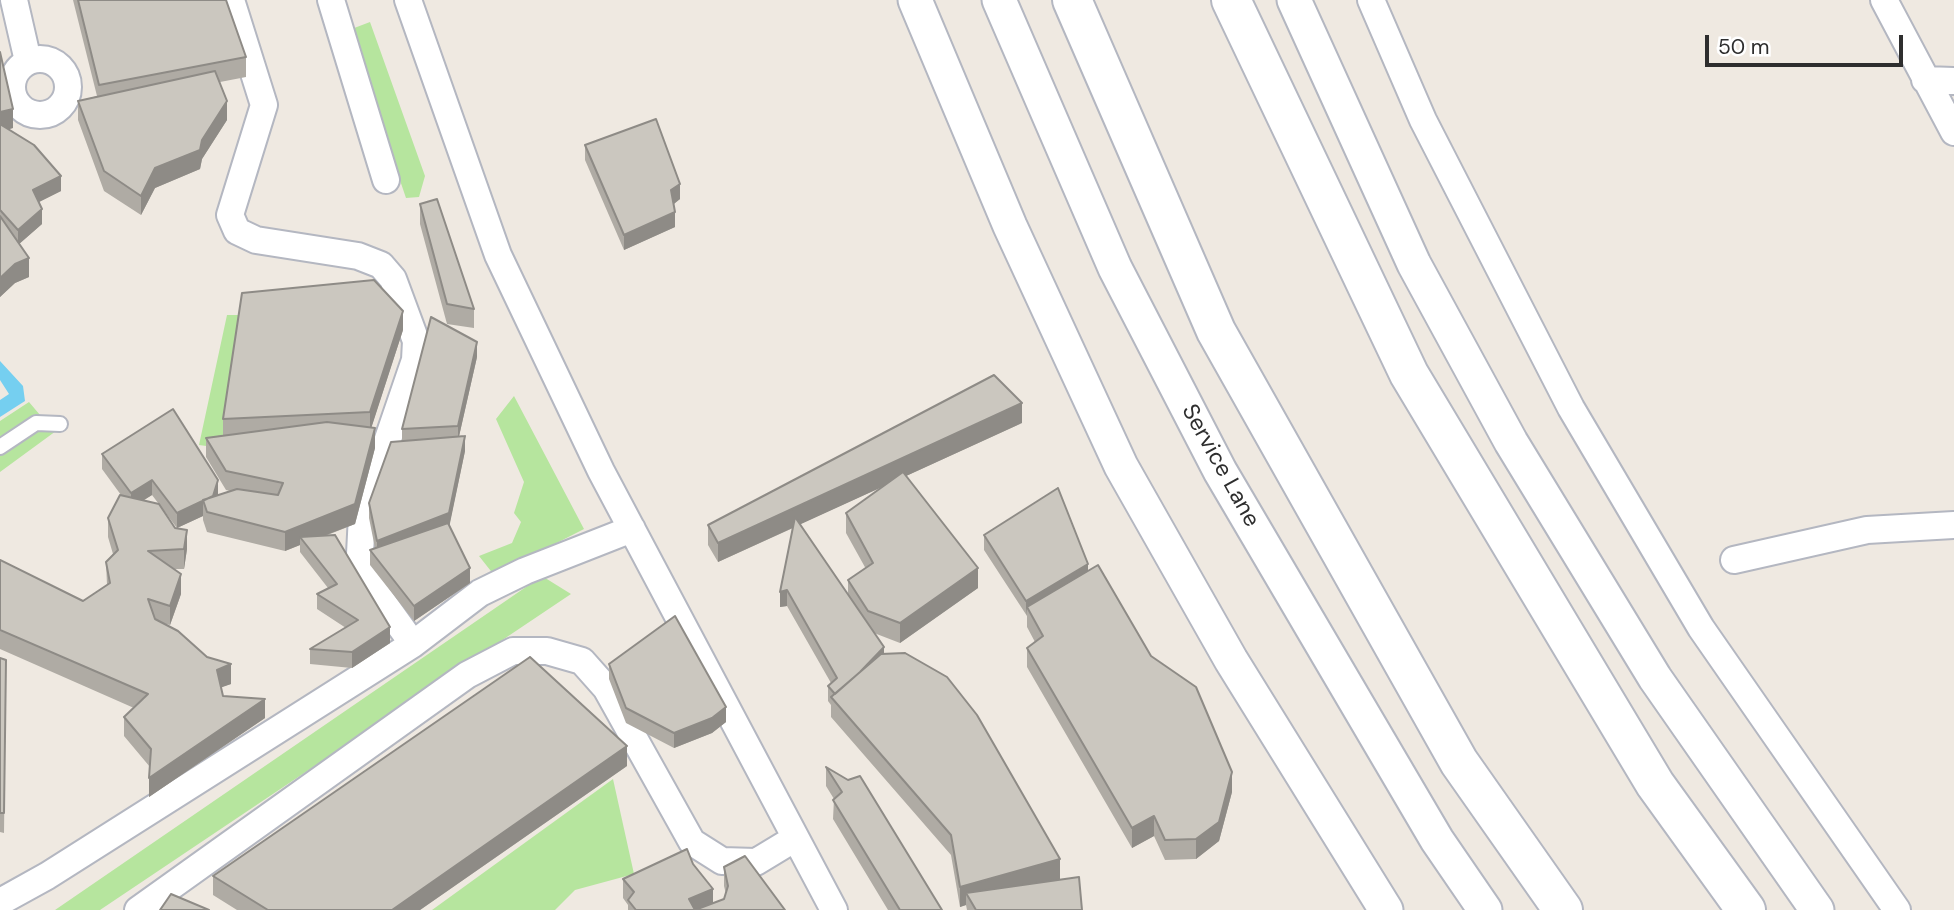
<!DOCTYPE html>
<html>
<head>
<meta charset="utf-8">
<style>
	body { margin:0 }
	#map { position:relative; width:1954px; height:910px; overflow:hidden; background:#efe9e1; font-family:"DM Sans",sans-serif }
	canvas { display:block }
	.scale { position:absolute; left:1705px; top:35px; width:198px; height:32px; box-sizing:border-box; border:4px solid #2e2e2e; border-top:0; padding-left:9px; font-size:21px; line-height:24px; white-space:nowrap; color:#2e2e2e; -webkit-text-stroke:5px #fff; paint-order:stroke }
</style>
</head>
<body>
<div id="map">
<canvas width="1954" height="910"></canvas>
<div class="scale">50 m</div>
</div>
<script>
const ctx = document.querySelector('canvas').getContext('2d');
ctx.lineJoin = 'round';
function paint(path, color) { ctx.fillStyle = color; ctx.fill(path, 'evenodd'); }
const poly = rows => new Path2D(rows.map(r => 'M' + r).join(''));
function trace(path, color, width, dash) { ctx.strokeStyle = color; ctx.lineWidth = width; ctx.lineCap = dash ? 'butt' : 'round'; ctx.setLineDash(dash || []); ctx.stroke(path); }
function write(font, color, halo, rows, align = 'center') {
  ctx.font = font + ' "DM Sans",sans-serif'; ctx.lineWidth = 7; ctx.setLineDash([]); ctx.textBaseline = 'middle'; ctx.strokeStyle = halo; ctx.fillStyle = color; for (const [text, x, y, turn = 0] of rows) {
    ctx.save(); ctx.translate(x, y); ctx.rotate((+turn || 0) * Math.PI / 180); ctx.textAlign = isNaN(turn) ? turn : align; if (halo) ctx.strokeText(text, 0, 0); ctx.fillText(text, 0, 0); ctx.restore();
  }
}
paint(poly([
	[370,22,425,176,419,197,406,198,349,30],
	[227,315,240,315,221,448,199,445],
	[514,396,584,529,494,575,479,556,512,543,521,522,514,513,524,482,496,419],
	[29,402,40,415,0,441,0,421],
	[43,426,56,431,0,472,0,455],
	[542,576,571,594,100,910,55,910],
	[613,779,634,874,575,890,555,910,432,910]
]), '#b6e59e');
paint(poly([
	[0,361,23,386,25,401,0,417,0,400,9,394,0,380]
]), '#75cff0');
const service = poly([
	[0,447,36,423,60,424]
]);
const minor = poly([
	[14,0,28,61],
	[231,0,264,105,230,215,237,231,256,240,358,256,381,265,393,279,416,341,415,360,362,515,360,554,367,580,413,644],
	[331,0,386,180],
	[408,0,498,255,601,471,834,910],
	[1371,0,1423,120,1571,408,1701,628,1897,910],
	[1884,0,1954,132],
	'12 87a28 28 0 1 1 56 0a28 28 0 1 1-56 0Z',
	[1925,80,1954,81],
	[1734,560,1867,530,1954,525],
	[0,902,47,876,413,644,480,593,525,571,632,529],
	[138,910,467,675,513,651,547,651,582,661,606,688,692,842,722,861,756,862,794,839]
]);
const tertiary = poly([
	[915,0,1010,226,1121,466,1231,660,1386,910],
	[999,0,1115,268,1220,471,1437,840,1485,910],
	[1294,0,1414,264,1511,442,1655,678,1817,910]
]);
const secondary = poly([
	[1072,0,1216,331,1459,762,1563,910],
	[1231,0,1409,374,1655,784,1746,910]
]);
trace(service, '#b4b7c1', 18);
trace(minor, '#b4b7c1', 30);
trace(tertiary, '#b4b7c1', 37);
trace(secondary, '#b4b7c1', 42);
trace(service, '#fff', 14);
trace(minor, '#fff', 26);
trace(tertiary, '#fff', 33);
trace(secondary, '#fff', 38);
paint(poly([
	[73,0,226,0,246,57,246,77,220,82,227,120,202,159,200,169,155,188,141,215,104,191,78,120,78,101,97,96],
	[0,52,13,128,8,129,61,191,39,202,42,224,19,244,29,277,15,283,0,297],
	[585,145,680,199,674,204,675,227,624,250,585,160],
	[420,204,474,309,474,328,447,324,420,224],
	[403,330,371,428,375,448,355,524,325,536,390,643,352,668,310,664,310,649,346,628,317,609,317,594,328,588,300,552,300,545,285,551,207,532,203,520,203,516,177,528,152,495,144,500,187,549,184,569,174,569,181,594,170,625,162,623,231,684,221,687,223,696,265,718,149,797,150,767,124,736,124,717,134,708,0,649,0,560,83,601,107,585,106,562,113,554,108,537,108,518,121,495,102,469,102,454,218,495,230,491,226,490,206,457,206,438,223,435,223,419],
	[477,357,459,436,465,451,449,526,470,583,414,621,370,565,370,550,375,548,369,518,369,503,402,441,402,429],
	[1022,423,906,476,978,588,900,643,874,633,884,654,1060,879,1055,880,1082,910,967,910,966,905,960,907,951,855,831,717,831,705,828,701,828,686,831,683,787,606,780,607,793,528,718,562,708,545,708,525],
	[884,486,846,513,846,533,866,569,848,580,848,594,800,524],
	[984,535,1088,570,1151,656,1232,792,1219,841,1196,859,1165,860,1154,836,1132,848,1027,667,1027,648,1035,642,1027,627,1027,616,984,550],
	[0,658,6,660,4,833,0,832],
	[609,664,726,722,712,733,674,748,626,723,609,679],
	[627,766,420,910,237,910,213,895,213,876],
	[826,767,942,910,888,910,833,819,834,799,826,786],
	[693,864,713,903,724,899,726,894,724,886,724,867,785,910,628,910,628,905,623,898,623,879]
]), '#afaba4');
paint(poly([
	[227,101,227,120,202,159,200,169,155,188,141,215,141,196,155,168,202,140],
	[13,109,13,128,0,132,0,112],
	[61,176,61,191,33,205,33,190],
	[680,184,680,199,671,206,671,190],
	[42,209,42,224,18,245,18,230],
	[675,212,675,227,624,250,624,235],
	[29,258,29,277,15,283,0,297,0,278,15,264],
	[403,311,403,330,370,432,370,412],
	[477,342,477,357,458,441,458,426],
	[1022,403,1022,423,718,562,718,543],
	[375,428,375,448,355,524,305,543,300,537,300,545,285,551,285,532],
	[465,436,465,451,449,528,377,556,377,541],
	[152,480,152,495,131,508,131,493],
	[218,480,218,495,203,500],
	[203,500,203,516,177,528,177,513],
	[187,530,187,549,184,569,184,549],
	[1088,564,1088,579,1027,607,1026,616,1026,601],
	[470,568,470,583,414,621,414,606],
	[978,568,978,588,900,643,900,623],
	[181,574,181,594,170,625,170,606],
	[787,590,787,606,780,607,780,592],
	[390,627,390,643,352,668,352,652],
	[884,647,884,662,837,697],
	[231,664,231,684,217,689,217,670],
	[265,699,265,718,149,797,149,778],
	[726,707,726,722,712,733,674,748,674,733],
	[627,746,627,766,420,910,392,910],
	[1232,772,1232,792,1219,841,1196,859,1196,839],
	[1154,816,1154,836,1132,848,1132,828],
	[1060,859,1060,879,972,903,966,893,966,905,960,907,960,887],
	[713,889,713,909,689,910,689,899]
]), '#8e8b86');
const building = poly([
	[78,0,226,0,246,57,99,85,78,0],
	[0,52,13,109,0,112,0,52],
	[215,71,227,101,202,140,200,150,155,168,141,196,104,171,78,101,215,71],
	[656,119,680,184,671,190,675,212,624,235,585,145,656,119],
	[0,124,34,145,61,176,33,190,42,209,18,230,0,210,0,124],
	[437,199,474,309,447,304,420,204,437,199],
	[0,216,29,258,15,264,0,278,0,216],
	[374,280,403,311,370,412,223,419,242,293,374,280],
	[431,317,477,342,458,426,402,429,431,317],
	[994,375,1022,403,718,543,708,525,994,375],
	[173,409,218,480,213,496,177,513,152,480,131,493,102,454,173,409],
	[327,422,375,428,355,504,285,532,207,512,203,500,237,489,278,495,283,483,226,471,206,438,327,422],
	[465,436,449,513,377,541,369,503,391,442,465,436],
	[903,472,978,568,900,623,868,611,848,580,873,563,846,513,903,472],
	[1058,488,1088,564,1026,601,984,535,1058,488],
	[120,495,159,504,175,528,187,530,184,549,148,551,181,574,170,606,148,599,155,619,178,631,207,657,231,664,217,670,223,696,265,699,149,778,151,749,124,717,148,694,0,630,0,560,83,601,110,583,106,562,118,550,108,518,120,495],
	[795,517,884,647,860,672,835,694,828,686,837,678,787,590,780,592,795,517],
	[448,523,470,568,414,606,370,550,448,523],
	[335,535,390,627,352,652,310,649,358,620,317,594,337,584,300,537,335,535],
	[1098,565,1151,656,1196,687,1232,772,1219,822,1196,839,1165,840,1154,816,1132,828,1027,648,1043,636,1027,607,1098,565],
	[675,616,726,707,712,718,674,733,626,708,609,664,675,616],
	[905,653,947,677,977,715,1060,859,960,887,951,835,831,697,881,654,905,653],
	[530,657,627,746,392,910,268,910,213,876,530,657],
	[0,658,6,660,4,813,0,813,0,658],
	[826,767,848,780,860,776,942,910,900,910,833,800,842,792,826,767],
	[687,849,693,864,713,889,689,899,695,910,724,899,728,886,724,867,745,856,785,910,636,910,628,900,634,892,623,879,687,849],
	[1079,877,1082,910,976,910,966,893,1079,877],
	[171,894,209,910,160,910,171,894]
]);
paint(building, '#cbc7bf');
trace(building, '#8e8b86', 2);
write('23px', '#2e2e2e', '#fff', [
	["Service Lane",1220,466,61]
]);
</script>
</body>
</html>
